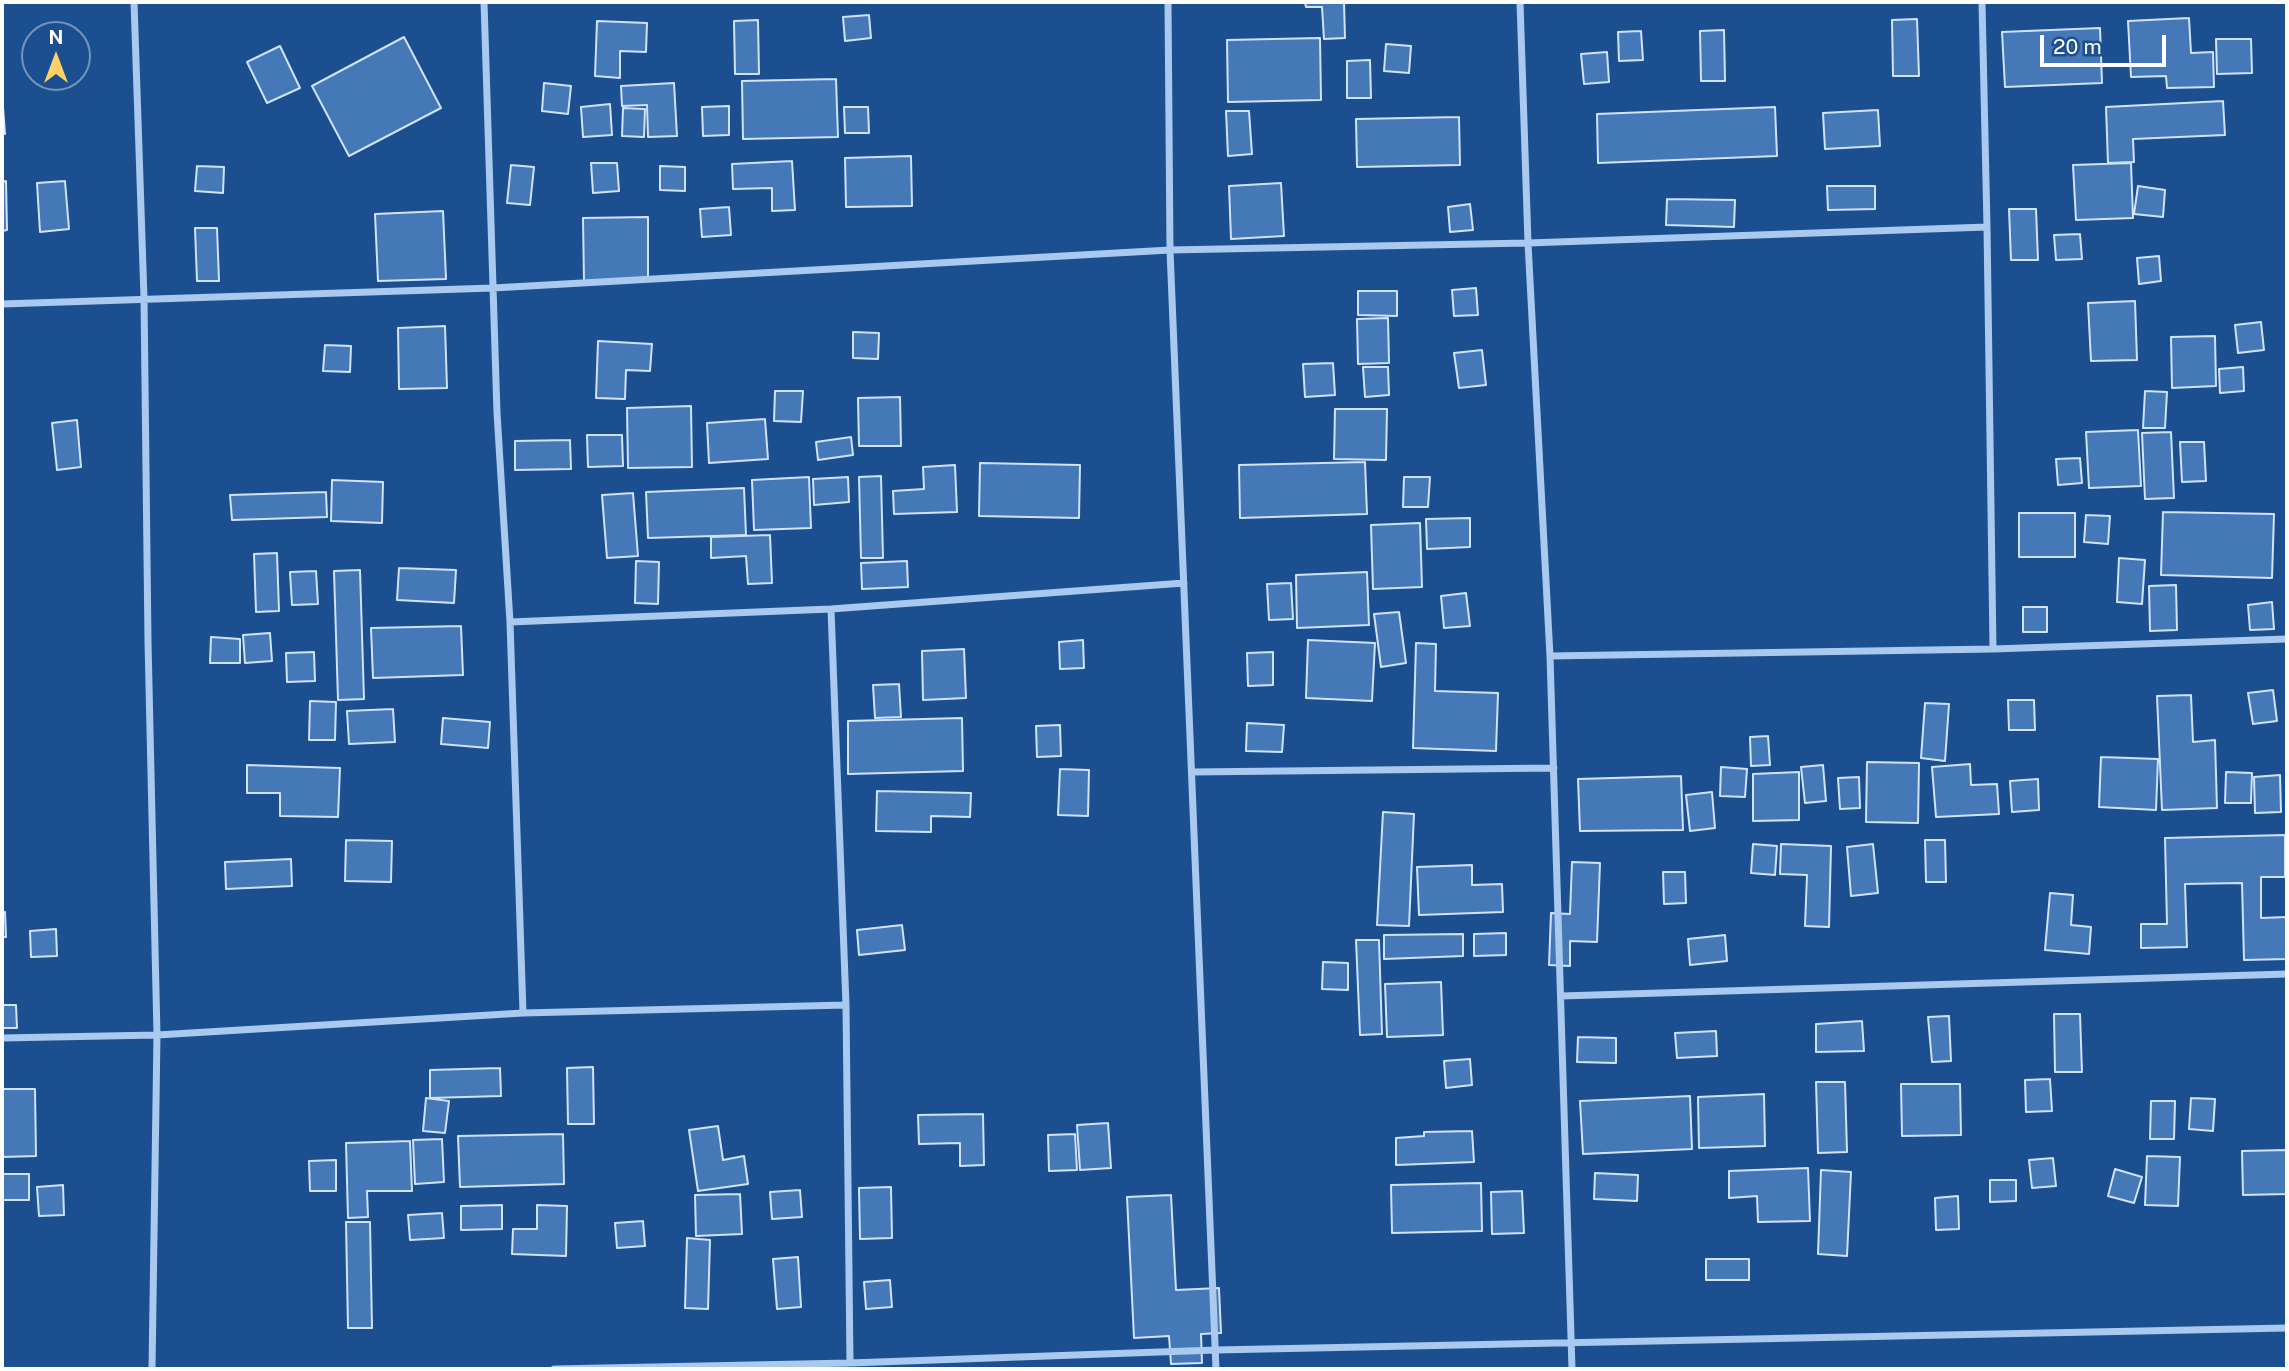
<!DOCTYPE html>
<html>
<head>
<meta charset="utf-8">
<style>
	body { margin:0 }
	#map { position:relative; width:2289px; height:1371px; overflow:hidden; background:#1b4f8f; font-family:"Public Sans",sans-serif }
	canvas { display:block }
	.frame { position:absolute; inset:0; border:4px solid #fff; pointer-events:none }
	.north { position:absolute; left:21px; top:21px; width:70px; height:70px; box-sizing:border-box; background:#1b4f8f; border:2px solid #7695bc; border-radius:50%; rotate:0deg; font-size:19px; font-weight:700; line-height:28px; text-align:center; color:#fff }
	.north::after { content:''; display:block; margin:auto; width:24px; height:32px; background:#ffd166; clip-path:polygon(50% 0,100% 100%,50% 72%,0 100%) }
	.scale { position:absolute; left:2040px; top:35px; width:126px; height:32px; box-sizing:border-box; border:4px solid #fff; border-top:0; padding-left:9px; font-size:21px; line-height:24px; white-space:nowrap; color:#fff; -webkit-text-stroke:5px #1b4f8f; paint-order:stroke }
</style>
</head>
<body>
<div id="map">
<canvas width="2289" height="1371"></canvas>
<div class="frame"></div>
<div class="north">N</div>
<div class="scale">20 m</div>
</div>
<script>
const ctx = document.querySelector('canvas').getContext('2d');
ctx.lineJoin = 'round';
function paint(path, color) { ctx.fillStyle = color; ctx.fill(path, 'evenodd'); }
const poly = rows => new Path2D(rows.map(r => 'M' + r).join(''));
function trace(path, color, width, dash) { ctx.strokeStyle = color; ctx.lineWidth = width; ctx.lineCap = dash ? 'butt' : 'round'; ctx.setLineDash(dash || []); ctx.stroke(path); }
const building = poly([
	[1305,2,1344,2,1345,38,1324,39,1322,7,1306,7,1305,2],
	[869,15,871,38,845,41,843,17,869,15],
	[2189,18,2191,53,2213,52,2214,87,2167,88,2166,76,2131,77,2128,21,2189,18],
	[1917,19,1919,76,1893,76,1892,20,1917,19],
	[758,20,759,74,735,74,734,21,758,20],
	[597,21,647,23,646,52,620,51,620,78,595,76,597,21],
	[2100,28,2102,83,2005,87,2002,32,2100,28],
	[1724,30,1725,81,1701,81,1700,31,1724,30],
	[1641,31,1643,60,1619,61,1618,32,1641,31],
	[404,37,441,108,349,156,312,86,404,37],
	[1320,38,1321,100,1228,102,1227,40,1320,38],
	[2216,39,2251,39,2252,73,2217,74,2216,39],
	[1386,44,1411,46,1409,73,1384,71,1386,44],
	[280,46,300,88,267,103,247,62,280,46],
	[1607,52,1609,82,1584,84,1581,54,1607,52],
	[1370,60,1371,98,1347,98,1347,61,1370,60],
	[836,79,838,137,743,139,742,81,836,79],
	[544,83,571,86,568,114,542,111,544,83],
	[674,83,677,136,648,137,647,105,622,106,621,86,674,83],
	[2223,101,2225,135,2133,139,2134,162,2108,163,2106,107,2223,101],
	[610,104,612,135,583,137,581,107,610,104],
	[729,106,729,135,703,136,702,107,729,106],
	[2,107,3,107,5,134,2,134,2,107],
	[844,107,868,107,869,133,845,133,844,107],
	[1775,107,1777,156,1598,163,1597,114,1775,107],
	[623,108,645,109,644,137,622,136,623,108],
	[1878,110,1880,146,1825,149,1823,113,1878,110],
	[1226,111,1249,111,1252,154,1228,156,1226,111],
	[1459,117,1460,165,1357,167,1356,119,1459,117],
	[911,156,912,206,846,207,845,158,911,156],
	[792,161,795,210,772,211,772,188,733,189,732,164,792,161],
	[591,163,617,163,619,191,593,193,591,163],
	[2131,163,2133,218,2076,220,2073,165,2131,163],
	[511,165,534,167,530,205,507,203,511,165],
	[197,166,224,167,223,193,195,191,197,166],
	[660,166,685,167,685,191,660,190,660,166],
	[6,181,7,230,2,231,2,182,6,181],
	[65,181,69,229,40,232,37,183,65,181],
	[1281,183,1284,236,1231,239,1229,186,1281,183],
	[1827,186,1875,186,1875,209,1828,210,1827,186],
	[2138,186,2165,190,2163,217,2134,214,2138,186],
	[1667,199,1735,200,1734,227,1666,225,1667,199],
	[1470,204,1473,230,1450,232,1448,207,1470,204],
	[729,207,731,235,702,237,700,209,729,207],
	[2009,209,2036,209,2038,260,2011,260,2009,209],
	[443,211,446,279,378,281,375,214,443,211],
	[648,217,648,281,584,282,583,218,648,217],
	[195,228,217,228,219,281,197,281,195,228],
	[2080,234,2082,259,2056,260,2054,235,2080,234],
	[2159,256,2161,281,2139,284,2137,258,2159,256],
	[1476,288,1478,315,1454,316,1452,290,1476,288],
	[1358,291,1397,291,1397,316,1358,315,1358,291],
	[2135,301,2137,360,2091,361,2088,303,2135,301],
	[1388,318,1389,363,1358,364,1357,319,1388,318],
	[2261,322,2264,350,2238,353,2235,325,2261,322],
	[445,326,447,388,399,389,398,328,445,326],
	[853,332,879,333,878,359,853,358,853,332],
	[2215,336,2216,386,2172,388,2171,337,2215,336],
	[598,341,652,344,650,371,626,370,625,399,596,398,598,341],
	[325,345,351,346,350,372,323,371,325,345],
	[1482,350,1486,385,1459,388,1454,353,1482,350],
	[1333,363,1335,395,1305,397,1303,364,1333,363],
	[1363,367,1388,367,1389,395,1365,397,1363,367],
	[2243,367,2244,391,2220,393,2219,369,2243,367],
	[775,391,803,391,801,422,774,421,775,391],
	[2145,391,2167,392,2165,428,2143,428,2145,391],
	[900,397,901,446,859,446,858,398,900,397],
	[691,406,692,467,628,468,627,408,691,406],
	[1335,409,1387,409,1386,460,1334,459,1335,409],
	[765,419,768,459,709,463,707,423,765,419],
	[77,420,81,467,57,470,52,423,77,420],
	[2138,430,2141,486,2089,488,2086,432,2138,430],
	[2171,432,2174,498,2145,499,2142,433,2171,432],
	[587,435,622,435,623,466,588,467,587,435],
	[851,437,853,455,818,460,816,442,851,437],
	[570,440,571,469,515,470,515,441,570,440],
	[2180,442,2204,442,2206,481,2182,482,2180,442],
	[2080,458,2082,483,2058,485,2056,459,2080,458],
	[1365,462,1367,514,1240,518,1239,465,1365,462],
	[980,463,1080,465,1079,518,979,516,980,463],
	[955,465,957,512,894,514,893,491,924,489,923,467,955,465],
	[881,476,883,558,861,558,859,477,881,476],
	[809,477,811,528,754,530,752,480,809,477],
	[848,477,849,502,814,505,813,479,848,477],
	[1404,477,1430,477,1428,507,1403,507,1404,477],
	[332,480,383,482,382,523,331,521,332,480],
	[744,488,746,535,648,538,646,492,744,488],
	[326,492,327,517,232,520,230,495,326,492],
	[633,493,638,556,607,558,602,495,633,493],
	[2163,512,2274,514,2272,578,2161,575,2163,512],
	[2019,513,2075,513,2075,557,2019,557,2019,513],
	[2086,515,2110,516,2108,544,2084,542,2086,515],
	[1470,518,1470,547,1427,549,1426,519,1470,518],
	[1420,523,1422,587,1373,589,1371,525,1420,523],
	[770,535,772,583,748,584,746,556,711,558,711,537,770,535],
	[277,553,279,611,256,612,254,554,277,553],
	[2119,558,2145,560,2142,604,2117,602,2119,558],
	[636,561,659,562,658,604,635,603,636,561],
	[907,561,908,587,862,589,861,563,907,561],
	[399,568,456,570,454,603,397,600,399,568],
	[360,570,364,699,338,700,334,571,360,570],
	[316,571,318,604,292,605,290,572,316,571],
	[1367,572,1369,625,1297,628,1296,575,1367,572],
	[1291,583,1293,619,1269,620,1267,584,1291,583],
	[2176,585,2177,630,2150,631,2149,586,2176,585],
	[1466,593,1470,626,1444,628,1441,596,1466,593],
	[2272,602,2274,629,2250,630,2248,605,2272,602],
	[2023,607,2047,607,2047,632,2023,632,2023,607],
	[1399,612,1406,663,1381,667,1374,614,1399,612],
	[461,626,463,675,373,678,371,628,461,626],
	[270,633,272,661,245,663,243,635,270,633],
	[211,637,240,639,240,663,210,663,211,637],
	[1083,640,1084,668,1060,669,1059,642,1083,640],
	[1308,640,1375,643,1372,701,1306,698,1308,640],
	[1416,643,1436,644,1435,691,1498,693,1496,751,1413,748,1416,643],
	[964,649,966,698,923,700,922,651,964,649],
	[314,652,315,681,287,682,286,653,314,652],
	[1273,652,1273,685,1248,686,1247,653,1273,652],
	[899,684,901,717,875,718,873,685,899,684],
	[2273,690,2277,721,2253,724,2248,693,2273,690],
	[2191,695,2193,742,2215,740,2217,808,2162,810,2157,696,2191,695],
	[2008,700,2034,700,2035,730,2009,730,2008,700],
	[310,701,336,702,335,740,309,740,310,701],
	[1925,703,1949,704,1945,761,1921,758,1925,703],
	[393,709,395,742,349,744,347,711,393,709],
	[443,718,490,722,488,748,441,744,443,718],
	[962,718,963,771,848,774,848,721,962,718],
	[1247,723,1284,725,1282,752,1246,751,1247,723],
	[1060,725,1061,756,1037,757,1036,726,1060,725],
	[1768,736,1770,765,1751,766,1750,737,1768,736],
	[2101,757,2158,759,2156,810,2099,807,2101,757],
	[1867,762,1919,763,1918,823,1866,822,1867,762],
	[1970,764,1971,785,1997,784,1999,814,1936,817,1932,767,1970,764],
	[247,765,340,768,338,817,280,816,280,793,247,793,247,765],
	[1823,765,1826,801,1805,803,1801,767,1823,765],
	[1721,767,1747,769,1745,797,1720,796,1721,767],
	[1060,769,1089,770,1088,816,1058,815,1060,769],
	[1799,772,1799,820,1753,821,1753,774,1799,772],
	[2226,772,2252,773,2251,803,2225,803,2226,772],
	[2280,775,2281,812,2255,813,2254,777,2280,775],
	[1681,776,1683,830,1580,831,1578,779,1681,776],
	[1859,777,1860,808,1840,809,1838,778,1859,777],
	[2038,779,2039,810,2012,812,2010,781,2038,779],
	[877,791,971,793,970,817,931,816,931,832,876,831,877,791],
	[1712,792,1715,828,1690,831,1686,795,1712,792],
	[1383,812,1414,814,1409,926,1377,925,1383,812],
	[2285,835,2285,877,2261,877,2261,918,2287,917,2287,959,2244,960,2242,883,2185,884,2187,947,2141,948,2141,924,2167,924,2165,838,2285,835],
	[346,840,392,841,391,882,345,881,346,840],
	[1925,840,1945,840,1946,882,1926,882,1925,840],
	[1753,844,1777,846,1775,875,1751,873,1753,844],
	[1781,844,1831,846,1829,927,1805,926,1807,875,1780,874,1781,844],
	[1873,844,1878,893,1851,896,1847,847,1873,844],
	[291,859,292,886,226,889,225,862,291,859],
	[1572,862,1600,863,1597,942,1570,941,1570,966,1549,965,1551,913,1570,914,1572,862],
	[1472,865,1472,885,1502,884,1503,912,1419,915,1417,867,1472,865],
	[1663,872,1685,872,1686,903,1664,904,1663,872],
	[2050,893,2073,895,2071,925,2091,927,2089,954,2045,950,2050,893],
	[2,912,5,912,6,937,2,937,2,912],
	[902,925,905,950,859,955,857,930,902,925],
	[56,929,57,956,31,957,30,931,56,929],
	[1506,933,1506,955,1474,956,1474,934,1506,933],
	[1463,934,1463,956,1384,959,1384,935,1463,934],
	[1725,935,1727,961,1690,965,1688,939,1725,935],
	[1356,940,1379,940,1382,1034,1360,1035,1356,940],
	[1323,962,1348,963,1348,990,1322,989,1323,962],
	[1441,982,1443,1035,1387,1037,1385,984,1441,982],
	[2,1005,16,1005,17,1028,2,1028,2,1005],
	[2054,1014,2080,1014,2082,1072,2055,1072,2054,1014],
	[1949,1016,1951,1061,1932,1062,1928,1017,1949,1016],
	[1862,1021,1864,1051,1816,1052,1816,1024,1862,1021],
	[1716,1031,1717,1056,1677,1058,1675,1033,1716,1031],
	[1578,1037,1616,1038,1616,1063,1577,1062,1578,1037],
	[1470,1059,1472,1085,1446,1088,1444,1061,1470,1059],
	[593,1067,594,1124,568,1124,567,1068,593,1067],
	[500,1068,501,1096,430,1098,430,1070,500,1068],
	[2050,1079,2052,1111,2026,1112,2025,1080,2050,1079],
	[1816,1082,1845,1082,1847,1152,1818,1153,1816,1082],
	[1901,1084,1960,1084,1961,1135,1902,1136,1901,1084],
	[2,1089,35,1089,36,1156,2,1157,2,1089],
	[1764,1094,1765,1146,1699,1148,1698,1097,1764,1094],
	[1690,1096,1692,1149,1583,1154,1580,1101,1690,1096],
	[426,1098,449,1101,445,1133,423,1131,426,1098],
	[2191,1098,2215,1099,2213,1131,2189,1129,2191,1098],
	[2151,1101,2175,1101,2174,1139,2150,1139,2151,1101],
	[983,1114,984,1165,960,1166,960,1143,919,1144,918,1115,983,1114],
	[1108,1123,1111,1168,1080,1170,1077,1125,1108,1123],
	[718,1126,723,1160,744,1156,748,1184,698,1191,689,1130,718,1126],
	[1472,1131,1474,1162,1396,1165,1396,1138,1424,1136,1424,1132,1472,1131],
	[563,1134,564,1184,460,1187,458,1136,563,1134],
	[1075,1134,1077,1170,1049,1171,1048,1135,1075,1134],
	[442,1139,444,1182,415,1184,413,1140,442,1139],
	[410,1141,412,1191,367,1191,368,1217,348,1218,346,1143,410,1141],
	[2287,1150,2287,1194,2243,1195,2242,1151,2287,1150],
	[2147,1156,2180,1157,2178,1206,2145,1205,2147,1156],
	[2053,1158,2056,1186,2032,1188,2029,1160,2053,1158],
	[336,1160,336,1191,310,1191,309,1161,336,1160],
	[1808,1168,1810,1221,1758,1222,1757,1196,1729,1198,1729,1171,1808,1168],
	[2115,1169,2142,1177,2134,1203,2108,1196,2115,1169],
	[1821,1170,1851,1172,1847,1256,1818,1254,1821,1170],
	[1595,1173,1638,1175,1637,1201,1594,1199,1595,1173],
	[2,1174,29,1174,29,1200,2,1200,2,1174],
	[1990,1180,2016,1180,2016,1201,1990,1202,1990,1180],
	[1481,1183,1482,1231,1392,1233,1391,1185,1481,1183],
	[63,1185,64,1215,39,1216,37,1187,63,1185],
	[891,1187,892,1238,860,1239,859,1188,891,1187],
	[800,1190,802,1217,772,1219,770,1192,800,1190],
	[1522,1191,1524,1233,1492,1234,1491,1192,1522,1191],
	[740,1194,742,1234,696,1236,695,1195,740,1194],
	[1171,1195,1176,1290,1219,1288,1221,1333,1201,1334,1202,1363,1171,1364,1169,1336,1134,1338,1127,1197,1171,1195],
	[1958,1196,1959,1229,1936,1230,1935,1198,1958,1196],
	[502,1205,502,1229,461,1230,461,1206,502,1205],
	[537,1205,567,1206,566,1256,512,1254,513,1229,537,1229,537,1205],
	[442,1213,444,1238,410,1240,408,1215,442,1213],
	[643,1221,645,1246,617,1248,615,1223,643,1221],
	[346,1222,370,1222,372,1328,348,1328,346,1222],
	[687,1238,710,1240,708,1309,685,1308,687,1238],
	[798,1257,801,1307,777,1309,773,1259,798,1257],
	[1706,1259,1749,1259,1749,1280,1706,1280,1706,1259],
	[890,1280,892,1307,866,1309,864,1282,890,1280]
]);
paint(building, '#4478b7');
trace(building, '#cfe3fa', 2);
trace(poly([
	[134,2,144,298,148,642,157,1035,152,1369],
	[484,2,497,413,510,622,523,1013],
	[1168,2,1170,250,1216,1369],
	[1520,2,1528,243,1550,656,1572,1369],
	[1987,227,1993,649],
	[2,304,493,288,1170,250,1528,243,1987,227,1982,2],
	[831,609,846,1005],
	[510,622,831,609,1184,583],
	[1550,656,1993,649,2287,639],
	[1193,772,1554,768],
	[1561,996,2287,974],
	[2,1038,157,1035,523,1013,846,1005,850,1363],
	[554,1369,850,1363,1216,1350,2287,1328]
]), '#a9c9ee', 7);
</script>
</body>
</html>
